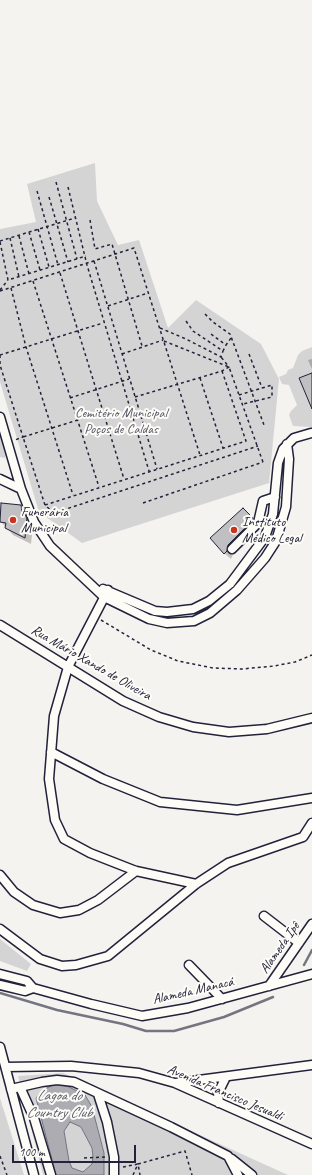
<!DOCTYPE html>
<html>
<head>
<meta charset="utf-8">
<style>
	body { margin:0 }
	#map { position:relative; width:312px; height:1175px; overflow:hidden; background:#f4f3ef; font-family:Caveat,sans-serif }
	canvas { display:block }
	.scale { position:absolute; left:12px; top:1145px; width:124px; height:18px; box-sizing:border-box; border:2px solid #22223b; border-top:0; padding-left:5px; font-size:12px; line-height:14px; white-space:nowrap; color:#22223b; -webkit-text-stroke:3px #fdfcf7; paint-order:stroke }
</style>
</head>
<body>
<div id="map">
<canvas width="312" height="1175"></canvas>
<div class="scale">100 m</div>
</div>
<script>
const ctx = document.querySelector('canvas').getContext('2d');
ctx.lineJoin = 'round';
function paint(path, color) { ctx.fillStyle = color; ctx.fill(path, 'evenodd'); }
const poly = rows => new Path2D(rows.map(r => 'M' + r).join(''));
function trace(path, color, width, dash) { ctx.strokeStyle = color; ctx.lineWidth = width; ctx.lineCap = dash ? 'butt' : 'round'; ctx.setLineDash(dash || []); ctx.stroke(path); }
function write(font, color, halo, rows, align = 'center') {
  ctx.font = font + ' Caveat,sans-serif'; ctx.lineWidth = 4; ctx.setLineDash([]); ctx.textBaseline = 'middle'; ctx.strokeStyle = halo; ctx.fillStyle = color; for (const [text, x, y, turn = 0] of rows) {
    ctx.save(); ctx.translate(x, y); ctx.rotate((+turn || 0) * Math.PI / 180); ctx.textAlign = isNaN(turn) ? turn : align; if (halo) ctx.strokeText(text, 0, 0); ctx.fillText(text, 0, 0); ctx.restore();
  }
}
paint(poly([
	[95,163,97,201,118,245,139,240,168,328,196,300,261,344,279,379,269,483,82,543,39,512,0,382,0,229,36,222,27,184],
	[312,347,312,427,293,426,289,415,291,411,297,405,289,385,282,384,279,377,286,374,288,370,293,368,298,355,302,351],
	[0,426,7,450,5,458,0,457],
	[0,939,31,964,27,971,0,961],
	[63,1073,288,1175,43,1175,18,1076],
	[0,1098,24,1175,0,1175]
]), '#d5d4d5');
const water = poly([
	[59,1082,85,1095,92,1107,104,1153,104,1175,56,1175,36,1098,43,1090,59,1082],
	[70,1122,81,1127,92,1148,93,1157,92,1164,83,1172,72,1168,69,1161,64,1131,70,1122]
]);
paint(water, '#acacb2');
trace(water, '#757582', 1);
paint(poly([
	[312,359,312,369,308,360],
	[21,506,27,512,33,526,31,544,13,535,1,522],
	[243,509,259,525,234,552,231,559,224,553]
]), '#0003');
trace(poly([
	[304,965,312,950],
	[0,993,57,1010,123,1024,146,1031,174,1031,224,1017,273,997]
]), '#757582', 2.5);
const building = poly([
	[312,373,312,409,299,378,312,373],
	[1,503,21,505,22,512,24,512,27,518,25,538,5,528,6,523,0,522,1,503],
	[243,508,253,518,253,520,228,545,227,551,224,554,210,538,243,508]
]);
paint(building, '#c0bfc2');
trace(building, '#22223b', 1);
const minor = poly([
	[0,417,21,489,34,522,50,546,104,597,149,619,167,623,194,621,210,613,237,590,265,558,276,541,286,507,289,459,287,444],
	[0,479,21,489],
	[232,549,258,523,263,501,275,497],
	[103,589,155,611,167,612,193,609,209,601,230,584,265,537,273,514,278,463,283,449,294,438,311,433],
	[108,590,68,667,54,716,49,779,55,820,64,839,90,853,136,871,196,884],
	[0,625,123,701,159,717,193,727,229,732,267,729,312,718],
	[51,752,103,779,160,802,237,810,312,798],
	[0,875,14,892,33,905,60,913,79,910,98,900,136,871],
	[264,916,299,943],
	[0,929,40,959,62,966,76,965,108,956,196,884,228,863,303,837,312,823],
	[189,965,222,999],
	[0,974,27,981,33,988,25,991,0,985],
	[269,986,312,924],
	[33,988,91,1004,142,1016,188,1008,312,974],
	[0,1047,34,1175],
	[6,1067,71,1066,139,1073,175,1083,312,1144],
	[176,1083,312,1065],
	[20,1087,34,1118,51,1175],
	[11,1089,42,1082,57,1080,74,1082,171,1127,228,1156,238,1175],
	[98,1094,107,1122,114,1157,114,1175],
	[219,1103,218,1093,226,1077],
	[232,1159,252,1175]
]);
trace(minor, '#22223b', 11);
trace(poly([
	[56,182,77,259],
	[68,187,87,265,149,471],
	[37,191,58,265],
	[49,197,68,262],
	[90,220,95,249,112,244,142,346],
	[38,229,49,267],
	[29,232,40,270],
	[19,236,29,274],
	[10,238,19,277],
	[0,241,75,218],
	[0,242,8,280,86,256],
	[94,261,157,469],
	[60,273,124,479],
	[33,281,99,487],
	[11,288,26,347,73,495],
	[0,290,8,280],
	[0,291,134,248,200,455],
	[108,306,148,293],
	[205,314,213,322,230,334,264,425],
	[186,321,193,331,223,351,226,345],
	[160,328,186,339,221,357,223,351],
	[211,334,226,345,231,338],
	[164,341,229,367,264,465],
	[122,354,163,340],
	[249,354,262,388],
	[0,355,103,323],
	[0,355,0,365,23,437,15,440],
	[200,378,223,448],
	[239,395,272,385,272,397,243,404],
	[135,397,222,371,229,367,221,357],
	[70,398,129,379],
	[78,420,23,437,45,505,54,513,258,446],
	[143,503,263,462],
	[45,505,246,441,222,371],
	[101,620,151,650,178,661,213,668,242,669,274,666,295,662,312,655],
	[0,1156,7,1175],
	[84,1158,106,1157],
	[123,1167,138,1164,140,1175],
	[133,1175,138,1164,185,1151,192,1175]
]), '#22223b', 1.5, [3, 3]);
trace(minor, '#fdfcf7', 8);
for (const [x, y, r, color] of [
	[13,520,4,"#c8321e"],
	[234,530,4,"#c8321e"]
]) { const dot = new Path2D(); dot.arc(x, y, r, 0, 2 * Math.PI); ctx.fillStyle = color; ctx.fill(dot); trace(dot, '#fdfcf7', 1.5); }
write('14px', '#585769', '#fdfcf7', [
	["Cemitério Municipal",121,413],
	["Poços de Caldas",121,429]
]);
write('14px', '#22223b', '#fdfcf7', [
	["Funerária",21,512],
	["Municipal",21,528],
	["Instituto",242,522],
	["Médico Legal",242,538]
], 'left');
write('14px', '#22223b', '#fdfcf7', [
	["Rua Mário Xando de Oliveira",91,663,30],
	["Alameda Ipê",280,948,-55],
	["Alameda Manacá",193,991,-13],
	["Avenida Francisco Jesualdi",225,1093,23]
]);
write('italic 15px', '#59596b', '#fdfcf7', [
	["Lagoa do",59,1096],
	["Country Club",59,1113]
]);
</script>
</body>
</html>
